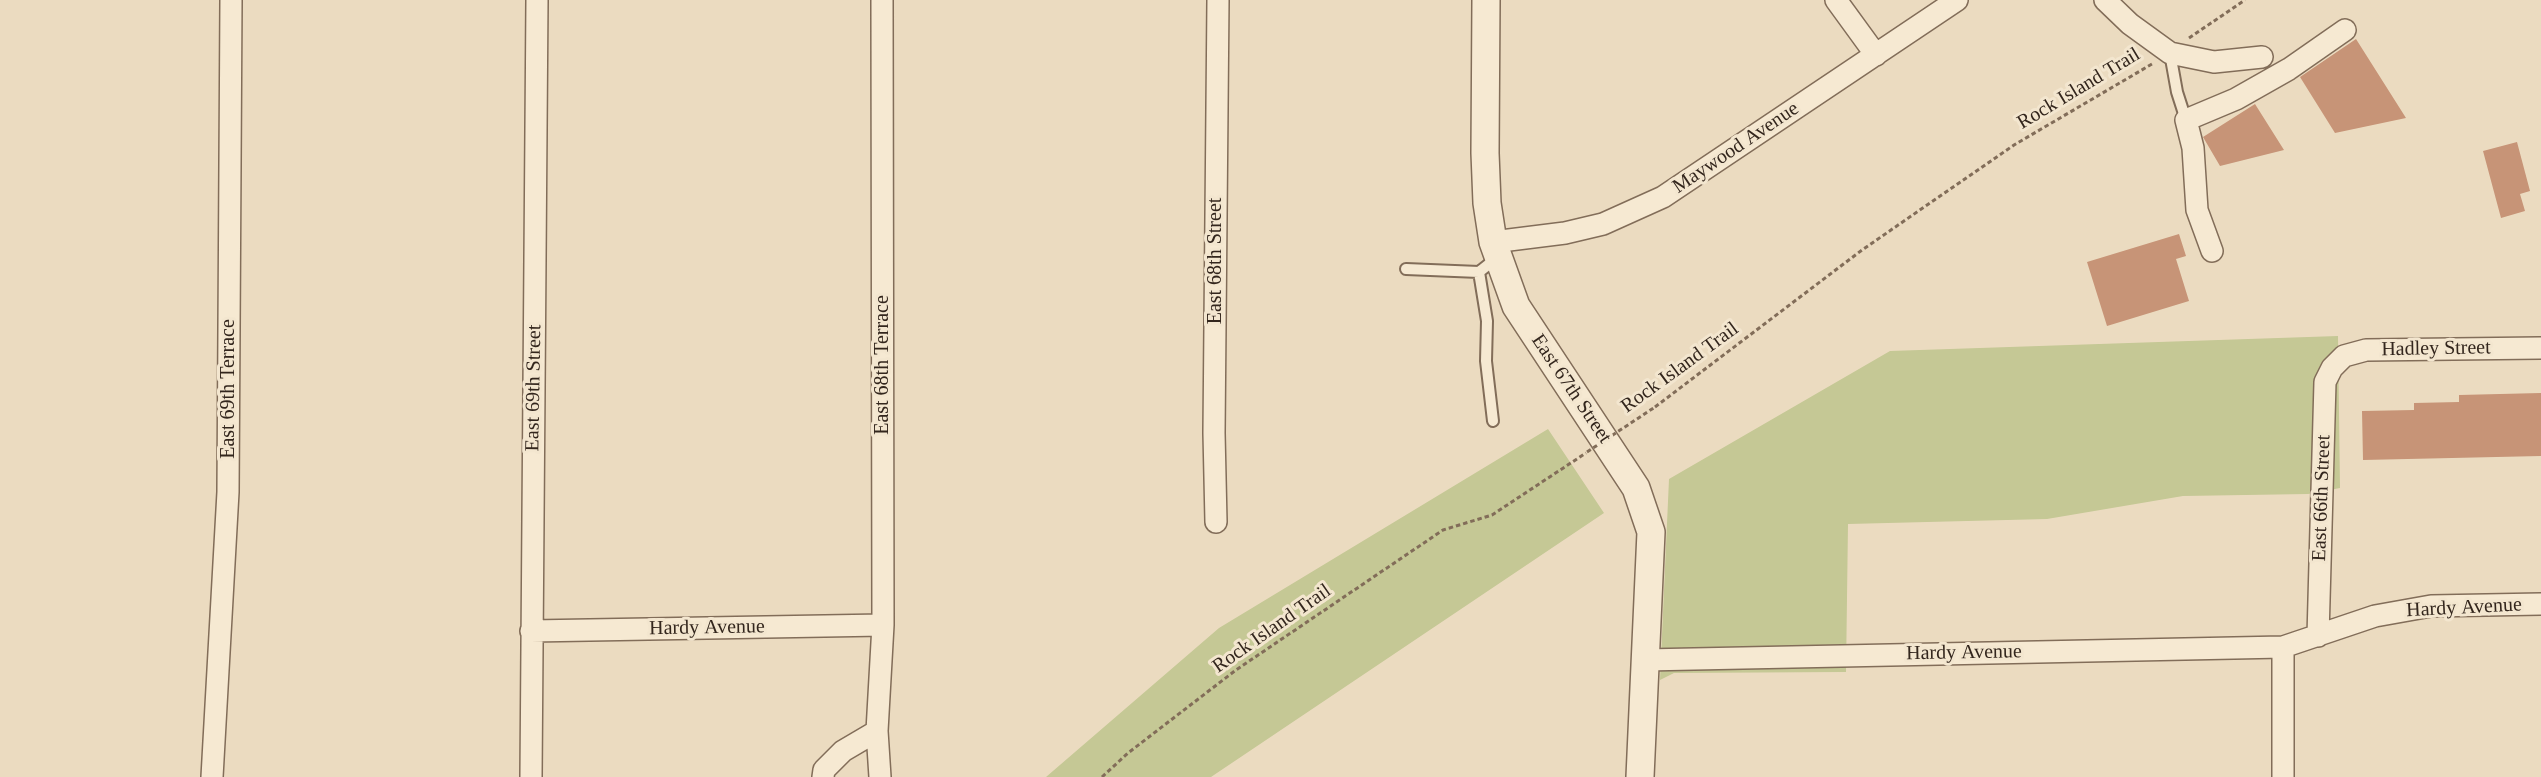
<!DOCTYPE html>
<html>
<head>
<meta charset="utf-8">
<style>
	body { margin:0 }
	canvas { display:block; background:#ebdbc0 }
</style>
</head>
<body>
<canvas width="2541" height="777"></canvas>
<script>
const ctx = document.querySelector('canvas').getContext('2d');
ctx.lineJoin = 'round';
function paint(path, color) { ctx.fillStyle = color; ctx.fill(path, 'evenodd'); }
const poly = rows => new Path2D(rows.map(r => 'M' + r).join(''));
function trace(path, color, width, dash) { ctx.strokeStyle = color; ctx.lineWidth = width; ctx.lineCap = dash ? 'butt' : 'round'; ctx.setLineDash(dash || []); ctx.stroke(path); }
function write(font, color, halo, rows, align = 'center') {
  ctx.font = font + ' "Times New Roman",serif'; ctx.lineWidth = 6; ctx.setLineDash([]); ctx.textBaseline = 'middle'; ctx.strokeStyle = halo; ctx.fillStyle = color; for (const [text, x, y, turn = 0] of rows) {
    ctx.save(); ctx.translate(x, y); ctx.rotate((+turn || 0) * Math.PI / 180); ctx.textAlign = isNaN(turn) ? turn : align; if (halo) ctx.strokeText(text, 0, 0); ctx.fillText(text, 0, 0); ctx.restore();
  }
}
paint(poly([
	[2338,336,2340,488,2308,494,2183,496,2047,519,1848,524,1846,672,1674,673,1660,680,1669,479,1890,351],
	[1548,429,1604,513,1211,777,1046,777,1219,628]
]), '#c5c895');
paint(poly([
	[2356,39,2406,118,2335,133,2300,77],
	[2255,104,2284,150,2220,166,2203,137],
	[2517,142,2530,191,2520,194,2525,211,2501,218,2483,151],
	[2179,234,2186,256,2176,259,2189,301,2107,326,2087,262],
	[2541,393,2541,456,2363,460,2362,411,2414,410,2414,403,2459,402,2459,395]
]), '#c79477');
const service = poly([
	[2170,53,2177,92,2186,120],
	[1406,269,1479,272],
	[1493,421,1486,361,1487,321,1479,272,1498,257]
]);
const minor = poly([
	[1836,0,1876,55],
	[2105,0,2130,24,2170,53,2214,62,2262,57],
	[1493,242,1565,233,1603,224,1663,197,1957,0],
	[2212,251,2197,210,2193,148,2186,120,2236,99,2289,69,2345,30],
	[1216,522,1214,433,1218,0],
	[531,631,883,625],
	[2318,636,2325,382,2332,368,2344,356,2366,350,2541,348],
	[1645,660,2283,647,2375,616,2431,606,2541,604],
	[212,777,228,492,231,0],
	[531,777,537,0],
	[823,777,824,770,843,751,877,731],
	[880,777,877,731,883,625,882,0],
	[2283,777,2283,647]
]);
const tertiary = poly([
	[1486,0,1485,153,1487,203,1493,242,1516,306,1636,488,1651,532,1640,777]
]);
trace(service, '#826d59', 14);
trace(minor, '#826d59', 24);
trace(tertiary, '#826d59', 30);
trace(poly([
	[2189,38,2245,0],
	[1655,407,1862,250,2014,145,2152,64],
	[1102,777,1128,753,1236,670,1443,530,1492,515,1586,453]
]), '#826d59', 3, [4.5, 3]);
trace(service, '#f6e9d2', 10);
trace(minor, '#f6e9d2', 21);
trace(tertiary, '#f6e9d2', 27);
trace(poly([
	[1587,452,1655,407]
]), '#826d59', 3, [4.5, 3]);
write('20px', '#33261d', '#f3e6cf', [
	["Rock Island Trail",2079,89,-31],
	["Maywood Avenue",1736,148,-34],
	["East 68th Street",1216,261,-90],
	["Hadley Street",2436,349,-1],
	["East 68th Terrace",883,365,-90],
	["Rock Island Trail",1680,368,-36],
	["East 69th Street",534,388,-89],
	["East 69th Terrace",229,389,-90],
	["East 67th Street",1571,389,56],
	["East 66th Street",2322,498,-88],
	["Hardy Avenue",2464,608,-3],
	["Hardy Avenue",707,628,-1],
	["Rock Island Trail",1272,629,-35],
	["Hardy Avenue",1964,653,-1]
]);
</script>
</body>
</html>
